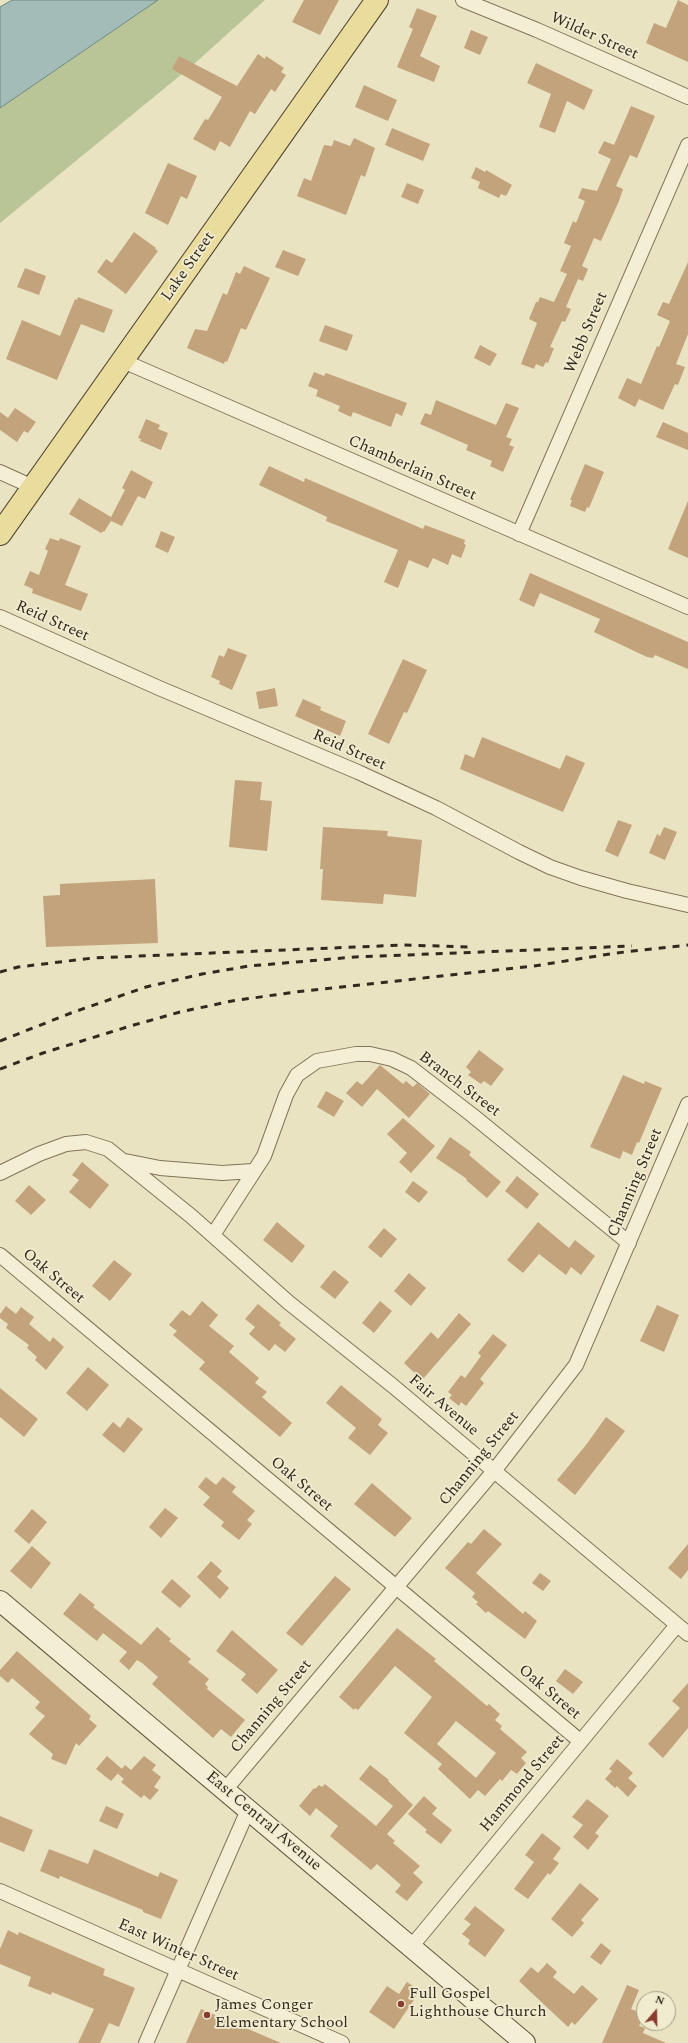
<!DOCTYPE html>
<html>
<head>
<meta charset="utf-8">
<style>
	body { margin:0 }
	#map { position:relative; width:688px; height:2043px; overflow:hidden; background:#e9e3c2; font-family:Spectral,serif }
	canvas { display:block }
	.north { position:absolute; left:636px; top:1991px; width:40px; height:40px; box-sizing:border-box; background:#f1ecd0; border:1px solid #a59e89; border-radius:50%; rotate:20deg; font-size:11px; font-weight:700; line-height:16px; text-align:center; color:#322a1e }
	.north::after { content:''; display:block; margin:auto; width:14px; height:18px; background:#893d31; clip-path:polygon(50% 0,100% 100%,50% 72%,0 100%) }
</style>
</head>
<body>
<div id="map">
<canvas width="688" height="2043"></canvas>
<div class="north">N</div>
</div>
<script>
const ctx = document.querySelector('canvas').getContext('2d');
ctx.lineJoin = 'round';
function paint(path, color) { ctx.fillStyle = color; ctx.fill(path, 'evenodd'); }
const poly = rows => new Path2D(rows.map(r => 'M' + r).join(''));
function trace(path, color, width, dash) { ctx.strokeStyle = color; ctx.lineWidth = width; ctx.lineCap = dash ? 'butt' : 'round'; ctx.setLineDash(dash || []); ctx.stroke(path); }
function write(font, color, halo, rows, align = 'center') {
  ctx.font = font + ' Spectral,serif'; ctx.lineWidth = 3.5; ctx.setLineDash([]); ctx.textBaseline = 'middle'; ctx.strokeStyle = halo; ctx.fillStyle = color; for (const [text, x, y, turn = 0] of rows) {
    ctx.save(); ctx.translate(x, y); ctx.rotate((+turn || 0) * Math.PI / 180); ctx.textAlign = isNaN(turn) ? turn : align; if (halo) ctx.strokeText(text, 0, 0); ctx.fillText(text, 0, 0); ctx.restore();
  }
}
paint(poly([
	[158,0,265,0,193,65,0,223,0,108]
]), '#b9c597');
const water = poly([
	[12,0,158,0,0,108,0,7,12,0]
]);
paint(water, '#a4bcb8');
trace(water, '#6c8885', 1);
paint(poly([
	[304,0,339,0,320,35,292,22],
	[678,0,688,5,688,62,646,43,654,23,666,28],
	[417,8,437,16,420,56,440,66,434,82,397,67,413,29,409,27],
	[471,30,488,37,480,55,464,48],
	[258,54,265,59,266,56,284,68,281,72,286,75,275,92,271,89,255,114,250,111,230,147,220,141,215,151,193,139,205,119,208,120,222,97,172,69,179,56,237,86],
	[536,63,593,90,584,110,567,101,555,133,539,127,551,94,527,83],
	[364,85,397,100,388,121,355,107],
	[631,106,655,116,637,158,630,155,616,186,623,189,619,201,601,241,594,238,582,266,588,269,583,281,578,279,566,307,571,309,565,322,562,321,550,347,554,348,548,363,546,362,543,367,536,364,534,369,521,364,537,323,529,319,536,302,538,302,540,297,554,302,567,274,560,271,571,246,564,243,573,221,576,223,585,201,578,198,582,188,597,191,611,159,598,153,604,141,614,145],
	[392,128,430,144,423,161,385,145],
	[354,138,375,148,365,177,361,175,346,215,297,196,304,178,311,181,324,145,332,146,334,140,350,146],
	[168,163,197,176,187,199,181,196,168,225,145,213],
	[476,167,485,172,486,170,512,185,506,196,501,194,499,198,478,188,480,182,471,178],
	[407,183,424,190,418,204,401,197],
	[134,232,156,248,155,249,158,251,126,294,97,272,106,259,112,263],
	[283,250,306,259,298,276,275,267],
	[688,262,688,334,676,364,685,367,678,385,675,384,663,410,639,399,635,407,618,398,627,378,641,384,657,346,659,347,670,321,657,315,663,302,669,304],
	[244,266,270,278,246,330,241,328,227,362,225,361,224,364,187,348,195,329,207,331,223,293,227,295,236,272,240,274],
	[25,268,46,276,39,295,17,287],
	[78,297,113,310,104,333,81,324,57,380,6,359,22,320,60,336,75,299,77,300],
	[325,325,353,335,347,351,319,341],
	[480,345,497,354,490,366,474,358],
	[314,372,324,376,326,373,407,403,402,416,396,413,391,427,353,412,351,417,338,411,340,406,316,396,318,390,308,386],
	[436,400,496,425,506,403,519,408,506,437,512,439,509,445,514,447,503,472,490,466,492,461,466,450,468,445,420,424,425,413,431,415],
	[15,408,36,422,28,433,24,431,17,442,0,430,0,412,8,418],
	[146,419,160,425,158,429,168,433,161,450,140,441,141,439,138,438],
	[663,422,688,433,688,450,656,437],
	[585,464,604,472,589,508,587,507,585,512,570,506,572,500,570,500],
	[269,466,304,482,305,478,423,529,425,525,465,540,464,544,466,545,461,558,452,554,448,565,433,558,428,568,409,560,398,588,384,582,398,550,326,521,327,517,259,485],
	[131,470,153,482,145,499,138,496,122,526,111,521,104,532,103,531,101,533,69,514,79,498,111,517,125,490,122,488],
	[688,501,688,558,668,549],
	[161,531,175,537,168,553,155,547],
	[50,538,59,541,60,538,81,546,65,585,88,594,81,611,32,593,33,589,24,585,30,571,39,575,48,551,45,549],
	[530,573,688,642,688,669,655,655,653,658,647,657,594,632,600,619,540,593,534,607,519,600],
	[228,648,247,655,232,690,219,684,220,681,211,677,219,655,224,657],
	[403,659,427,670,407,713,404,712,389,744,368,734],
	[275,688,278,706,259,709,256,692],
	[303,699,321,707,320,710,346,721,340,736,295,716],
	[482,737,560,769,566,755,585,763,563,812,460,769,465,754,474,758],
	[235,780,262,782,260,800,272,801,267,851,229,847],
	[618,820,632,825,618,857,605,851],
	[323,827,388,831,387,836,422,840,416,897,384,894,383,904,321,900,323,869,320,869],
	[664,827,677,832,665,860,649,853,657,834,660,836],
	[155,879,158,943,46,947,43,896,60,895,60,884],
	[479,1050,504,1069,491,1086,484,1081,481,1084,468,1075,471,1072,466,1067],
	[380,1065,403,1084,406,1081,413,1087,417,1083,430,1094,409,1118,377,1089,362,1107,346,1093,357,1081,362,1085],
	[623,1075,644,1084,645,1081,662,1088,639,1143,637,1142,632,1155,623,1151,620,1159,590,1147],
	[326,1091,344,1101,334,1117,317,1107],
	[403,1118,435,1146,411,1173,399,1162,407,1153,387,1134],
	[450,1137,471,1152,469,1155,501,1182,487,1198,466,1180,467,1179,436,1158],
	[82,1162,109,1185,90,1209,69,1192,79,1180,72,1175],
	[517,1176,539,1194,527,1209,505,1191],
	[413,1181,428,1192,419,1203,405,1192],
	[29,1185,46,1200,31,1215,15,1201],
	[277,1222,305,1246,292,1263,263,1240],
	[538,1222,569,1248,575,1240,595,1256,581,1275,571,1267,566,1275,539,1254,523,1273,507,1260],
	[384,1228,397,1239,381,1258,368,1247],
	[114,1260,132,1274,110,1301,92,1286],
	[334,1270,349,1282,335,1299,320,1287],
	[409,1273,426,1288,411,1306,394,1291],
	[202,1301,218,1315,209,1326,234,1346,229,1352,259,1378,255,1383,267,1392,262,1397,292,1423,280,1437,199,1369,205,1362,173,1335,177,1331,169,1325,182,1310,190,1316],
	[380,1301,392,1311,374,1333,362,1323],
	[258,1304,281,1323,279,1325,296,1339,285,1352,275,1344,269,1351,249,1334,255,1327,245,1319],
	[657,1305,679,1315,664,1352,640,1341],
	[6,1306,16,1314,21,1307,34,1317,29,1324,50,1342,53,1337,64,1347,46,1370,35,1360,37,1357,27,1348,29,1345,6,1328,8,1324,0,1318,0,1314],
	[459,1313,471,1324,422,1380,404,1363,431,1332,438,1339],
	[493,1334,507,1345,480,1379,484,1383,466,1406,461,1402,459,1406,449,1398,452,1395,448,1392,461,1375,465,1378,481,1356,478,1353],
	[88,1367,109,1385,87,1411,66,1393],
	[341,1385,382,1419,378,1425,388,1433,370,1455,348,1438,356,1428,326,1403],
	[0,1388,38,1419,24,1437,0,1417],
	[128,1417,143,1429,124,1453,102,1435,113,1422,120,1428],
	[606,1417,625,1431,575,1495,557,1480,586,1445],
	[206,1477,216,1485,223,1477,236,1487,232,1492,255,1511,247,1520,252,1524,239,1540,221,1526,224,1522,203,1505,210,1497,198,1487],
	[372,1483,412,1518,395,1537,354,1504],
	[165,1508,178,1518,161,1538,149,1527],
	[32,1509,47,1522,29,1544,14,1531],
	[484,1529,502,1544,476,1573,523,1614,525,1611,537,1621,525,1639,488,1611,486,1613,476,1604,478,1602,472,1597,475,1593,445,1568,468,1542,471,1544],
	[688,1544,688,1570,681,1579,668,1568],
	[32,1546,51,1563,31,1589,10,1571],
	[211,1561,222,1571,217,1577,229,1588,220,1599,197,1577],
	[540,1573,551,1581,543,1591,532,1583],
	[335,1576,351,1589,302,1646,286,1633],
	[172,1579,191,1596,180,1608,161,1592],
	[80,1593,95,1605,93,1607,141,1645,157,1627,171,1639,169,1641,191,1659,188,1662,209,1679,205,1684,208,1687,207,1689,245,1720,231,1737,221,1729,213,1738,152,1684,158,1677,142,1663,137,1660,129,1670,119,1661,127,1652,103,1633,97,1641,63,1614],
	[397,1628,436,1659,434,1661,487,1706,489,1704,500,1714,495,1720,502,1726,500,1729,527,1752,521,1758,526,1763,517,1774,511,1770,502,1781,500,1779,485,1796,478,1790,470,1799,438,1769,442,1764,404,1733,432,1697,395,1666,358,1710,355,1708,354,1710,339,1697],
	[456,1721,496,1753,476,1778,437,1744],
	[232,1630,278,1670,257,1694,241,1680,246,1674,216,1651],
	[17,1651,91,1716,89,1719,97,1726,79,1746,76,1743,66,1765,51,1759,53,1754,29,1734,45,1716,35,1708,40,1702,12,1678,8,1683,0,1676,0,1670],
	[565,1669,583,1682,573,1694,556,1681],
	[688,1683,688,1728,663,1758,648,1744,680,1708,672,1701],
	[107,1756,122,1769,111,1781,96,1769],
	[144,1756,156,1765,152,1770,161,1777,154,1787,159,1790,150,1800,144,1795,141,1798,121,1782,124,1779,118,1774,125,1765,131,1770],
	[617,1759,633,1773,628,1778,637,1786,628,1797,617,1786,615,1788,605,1779,612,1771,609,1769],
	[370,1765,389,1780,388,1781,413,1805,387,1834,395,1841,393,1843,420,1866,413,1873,423,1882,407,1901,395,1892,401,1885,377,1864,371,1870,330,1836,338,1826,316,1808,310,1816,299,1806,314,1788,315,1789,319,1785,322,1787,325,1784,376,1826,393,1806,359,1779],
	[424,1796,437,1808,432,1814,452,1830,441,1844,425,1832,427,1830,408,1814],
	[587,1799,609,1816,595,1833,599,1836,588,1850,573,1837,583,1825,572,1817],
	[106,1806,124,1814,117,1829,99,1821],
	[0,1816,33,1830,24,1852,0,1842],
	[542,1833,561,1848,553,1859,559,1863,550,1875,548,1873,528,1899,514,1889,534,1862,525,1855],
	[49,1849,88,1864,94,1849,158,1877,160,1872,178,1880,161,1919,143,1912,143,1910,60,1876,59,1879,40,1871],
	[580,1883,599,1899,581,1920,584,1923,572,1937,551,1919],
	[475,1906,505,1930,485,1957,468,1944,470,1940,462,1934,471,1924,464,1919],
	[8,1930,18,1935,19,1932,105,1969,103,1975,135,1988,119,2027,109,2023,100,2043,78,2043,94,2009,52,1992,51,1995,28,1986,31,1977,0,1964,0,1949],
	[601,1943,611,1951,601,1965,590,1957],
	[547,1963,557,1972,553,1977,574,1994,582,1985,598,1999,575,2025,572,2022,568,2027,519,1981,531,1967,538,1973],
	[407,1982,420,1991,394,2029,369,2012,387,1986,399,1994],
	[627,1985,639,1990,631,2009,644,2014,639,2026,645,2028,643,2033,666,2043,602,2043],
	[201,2009,281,2043,186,2043]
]), '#c3a37b');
const street = poly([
	[463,0,537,30,688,97],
	[123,361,688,607],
	[0,472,33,487],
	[519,534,688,145],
	[0,617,159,688,358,772,436,808,519,852,550,867,581,878,627,891,688,905],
	[125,1161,160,1168,222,1173,253,1171],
	[0,1173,39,1154,66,1144,86,1142,108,1149,191,1216,288,1302,393,1386,688,1634],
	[213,1235,264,1156,286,1095,297,1075,317,1061,356,1054,370,1054,392,1059,411,1068,472,1115,629,1243],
	[0,1255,580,1741],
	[225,1790,494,1471,576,1365,688,1104],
	[0,1891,342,2043],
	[411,1947,677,1625],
	[146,2043,248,1810]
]);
const secondary = poly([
	[0,1601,525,2043]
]);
const primary = poly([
	[0,534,377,0]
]);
trace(street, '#80745b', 16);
trace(secondary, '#62553e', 22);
trace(primary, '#4e422f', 24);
trace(street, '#f4efd4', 14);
trace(secondary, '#f4efd4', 20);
trace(primary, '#e9dc9c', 22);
trace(poly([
	[0,972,18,967,93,958,404,945,470,947],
	[0,1041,71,1013,146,987,202,974,249,966,355,957,632,946],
	[0,1069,43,1053,127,1027,180,1012,232,1001,295,992,534,966,616,953,688,945]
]), '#322a1e', 3, [7, 7]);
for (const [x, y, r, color] of [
	[401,2004,4,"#893d31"],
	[207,2015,4,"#893d31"]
]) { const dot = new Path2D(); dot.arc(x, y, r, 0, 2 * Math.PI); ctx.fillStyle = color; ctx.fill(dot); trace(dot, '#f1ecd0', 1.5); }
write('16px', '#322a1e', '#f1ecd0', [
	["Wilder Street",594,37,24],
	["Lake Street",189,267,-55],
	["Webb Street",587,333,-67],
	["Chamberlain Street",412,469,24],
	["Reid Street",52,622,24],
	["Reid Street",349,751,24],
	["Branch Street",459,1085,37],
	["Channing Street",636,1183,-67],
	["Oak Street",53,1277,40],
	["Fair Avenue",443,1406,40],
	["Channing Street",480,1459,-51],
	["Oak Street",301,1485,40],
	["Oak Street",549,1693,40],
	["Channing Street",272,1707,-50],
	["Hammond Street",523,1784,-50],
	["East Central Avenue",263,1822,40],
	["East Winter Street",178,1951,24]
]);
write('16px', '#322a1e', '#f1ecd0', [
	["Full Gospel",409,1995],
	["Lighthouse Church",409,2013],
	["James Conger",215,2006],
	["Elementary School",215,2024]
], 'left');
</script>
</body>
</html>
